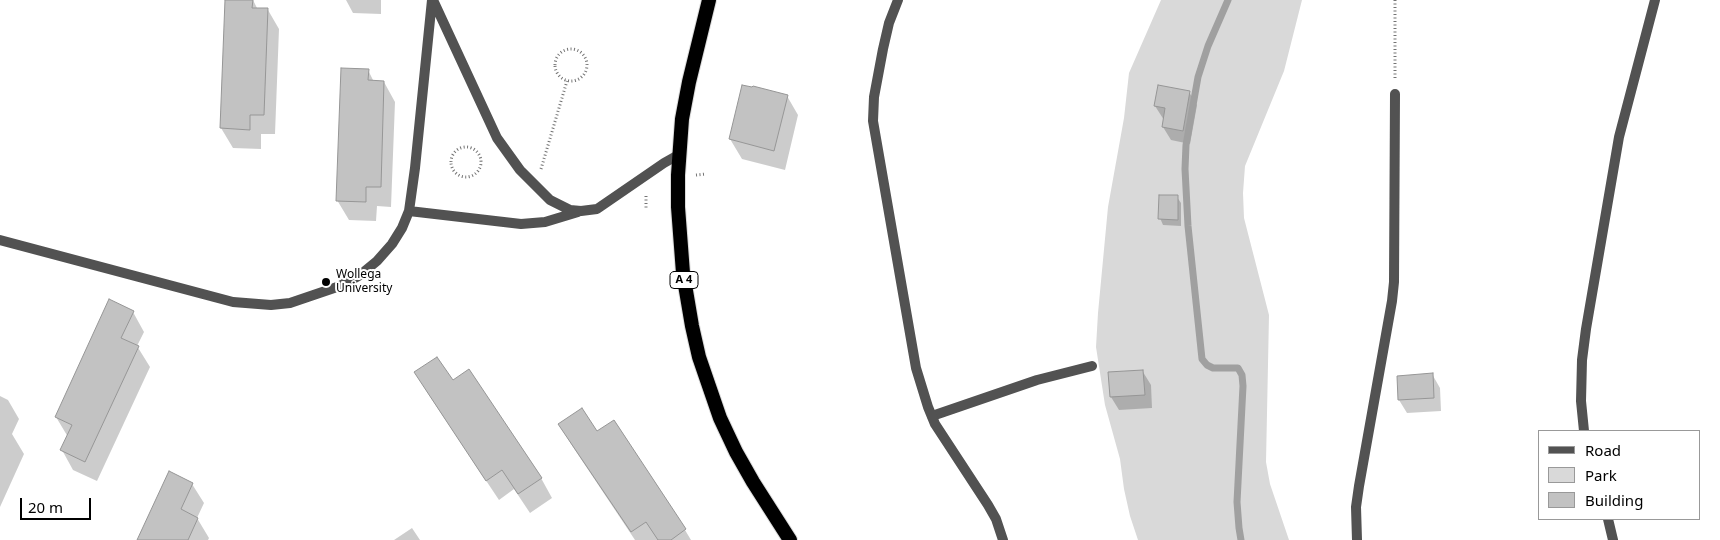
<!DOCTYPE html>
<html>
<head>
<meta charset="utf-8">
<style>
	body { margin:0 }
	#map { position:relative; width:1720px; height:540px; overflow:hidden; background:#fff; font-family:"Noto Sans",sans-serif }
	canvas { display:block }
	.legend { position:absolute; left:1538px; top:430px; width:162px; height:90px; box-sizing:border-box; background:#fff; border:1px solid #999; margin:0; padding:6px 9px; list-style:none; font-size:15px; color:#000 }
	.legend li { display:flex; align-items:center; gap:10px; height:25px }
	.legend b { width:25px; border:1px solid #999 }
	.scale { position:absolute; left:20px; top:498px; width:71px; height:22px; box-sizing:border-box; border:2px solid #000; border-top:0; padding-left:6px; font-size:15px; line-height:18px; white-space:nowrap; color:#000; -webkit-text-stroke:4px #fff; paint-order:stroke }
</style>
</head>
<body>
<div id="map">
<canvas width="1720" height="540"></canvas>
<ul class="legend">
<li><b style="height:6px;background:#525252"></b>Road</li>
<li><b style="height:14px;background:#d9d9d9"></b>Park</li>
<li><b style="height:14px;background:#c2c2c2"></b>Building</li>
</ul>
<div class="scale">20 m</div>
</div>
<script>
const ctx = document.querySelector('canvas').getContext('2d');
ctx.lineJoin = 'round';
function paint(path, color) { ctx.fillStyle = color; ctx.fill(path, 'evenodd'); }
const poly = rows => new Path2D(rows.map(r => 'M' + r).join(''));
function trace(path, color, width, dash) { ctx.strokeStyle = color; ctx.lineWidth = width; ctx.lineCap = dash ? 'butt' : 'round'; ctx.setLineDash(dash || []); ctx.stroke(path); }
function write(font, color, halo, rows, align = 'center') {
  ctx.font = font + ' "Noto Sans",sans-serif'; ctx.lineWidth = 4; ctx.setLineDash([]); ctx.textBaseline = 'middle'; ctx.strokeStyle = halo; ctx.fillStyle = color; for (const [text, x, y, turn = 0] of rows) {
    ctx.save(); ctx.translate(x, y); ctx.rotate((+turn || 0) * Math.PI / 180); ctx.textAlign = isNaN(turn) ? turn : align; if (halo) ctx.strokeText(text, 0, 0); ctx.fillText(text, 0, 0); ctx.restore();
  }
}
paint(poly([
	[1161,0,1302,0,1284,71,1245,166,1243,193,1244,218,1269,315,1266,462,1270,484,1289,540,1138,540,1130,516,1124,489,1120,459,1105,405,1096,347,1098,313,1108,207,1124,118,1129,73]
]), '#d9d9d9');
paint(poly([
	[226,0,253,0,258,10,268,10,279,29,275,134,261,134,261,149,233,148,221,128],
	[346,0,381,0,381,14,353,13],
	[368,70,374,82,384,82,395,102,391,207,377,206,376,221,349,220,337,200],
	[1189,92,1197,105,1190,144,1171,140,1163,127,1164,120,1155,106],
	[787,96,798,115,785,170,742,159,730,139],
	[1177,197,1181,203,1181,226,1163,225,1160,218],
	[133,312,144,332,137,346,150,367,97,481,73,470,62,450,68,437,56,417],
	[1143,372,1151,385,1152,408,1119,410,1111,397],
	[416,373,453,381,541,478,552,498,530,513,514,489,499,500,427,392],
	[1432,374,1440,388,1441,411,1407,413,1399,400],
	[0,396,8,400,19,419,12,434,24,454,0,507],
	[613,422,685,530,691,540,635,540,571,444,560,425,597,433],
	[192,484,204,503,197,518,209,538,208,540,138,540],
	[412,528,420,540,394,540]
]), '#0003');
trace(poly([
	[1228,0,1208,46,1198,77,1186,145,1185,169,1188,226,1202,359,1207,365,1213,368,1238,368,1242,375,1243,386,1237,502,1239,528,1241,540]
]), '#a0a0a0', 7);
const building = poly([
	[225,0,253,0,252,8,268,8,264,115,250,115,250,130,220,128,225,0],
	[341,68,369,69,368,80,384,81,381,187,366,187,366,202,336,201,341,68],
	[742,85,752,87,753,86,788,95,774,151,729,139,742,85],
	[1158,85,1190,91,1183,131,1162,127,1165,108,1154,106,1158,85],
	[1159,195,1178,195,1178,220,1158,219,1159,195],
	[109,299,134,311,121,338,139,346,85,462,60,450,72,425,55,417,109,299],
	[437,357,453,380,469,369,542,478,518,494,502,470,486,481,414,372,437,357],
	[1143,370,1145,395,1110,397,1108,372,1143,370],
	[1433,373,1434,398,1398,400,1397,376,1433,373],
	[582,408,597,431,614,420,686,529,671,540,658,540,646,522,631,532,558,424,582,408],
	[169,471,193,483,181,509,198,518,188,540,137,540,169,471]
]);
paint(building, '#c2c2c2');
trace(building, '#969696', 1);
const trunk = poly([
	[709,0,689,82,682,119,678,175,678,207,683,273,692,326,699,357,720,418,736,452,753,482,790,540]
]);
trace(trunk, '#dbdbdb', 16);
trace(poly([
	'555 65a16 16 0 1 1 32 0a16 16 0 1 1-32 0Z',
	[1395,78,1395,0],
	'451 162a15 15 0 1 1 30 0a15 15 0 1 1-30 0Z',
	[541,169,567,81],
	[696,175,706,174],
	[646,196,646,210]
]), '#747474', 3, [1, 2.5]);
trace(poly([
	[433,0,497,138,520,170,550,200,570,210,581,211,597,209,664,163,680,154],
	[409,211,521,224,545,222,578,212],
	[0,240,233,302,271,305,290,303,340,286,360,275,377,261,392,244,402,228,409,211,415,168,432,0],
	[932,416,1037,380,1092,366],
	[1357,540,1356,507,1359,486,1392,301,1394,282,1395,94]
]), '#525252', 10);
trace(poly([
	[898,0,889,23,883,49,874,97,873,121,916,368,928,407,935,424,988,505,996,519,1003,540],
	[1584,431,1581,401,1582,360,1586,329,1619,137,1655,0],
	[1608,519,1613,540]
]), '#525252', 10);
trace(trunk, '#000', 14);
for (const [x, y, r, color] of [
	[326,282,5,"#000"]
]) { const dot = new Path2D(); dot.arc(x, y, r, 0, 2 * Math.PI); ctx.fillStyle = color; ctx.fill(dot); trace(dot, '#fff', 2); }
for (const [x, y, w] of [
	[684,280,28]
]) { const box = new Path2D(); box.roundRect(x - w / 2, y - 8.5, w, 17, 4); ctx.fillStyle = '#fff'; ctx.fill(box); trace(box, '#000', 1); }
write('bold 11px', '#000', null, [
	["A 4",684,280]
]);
write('12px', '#000', '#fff', [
	["Wollega",336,275],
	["University",336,289]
], 'left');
</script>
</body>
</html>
